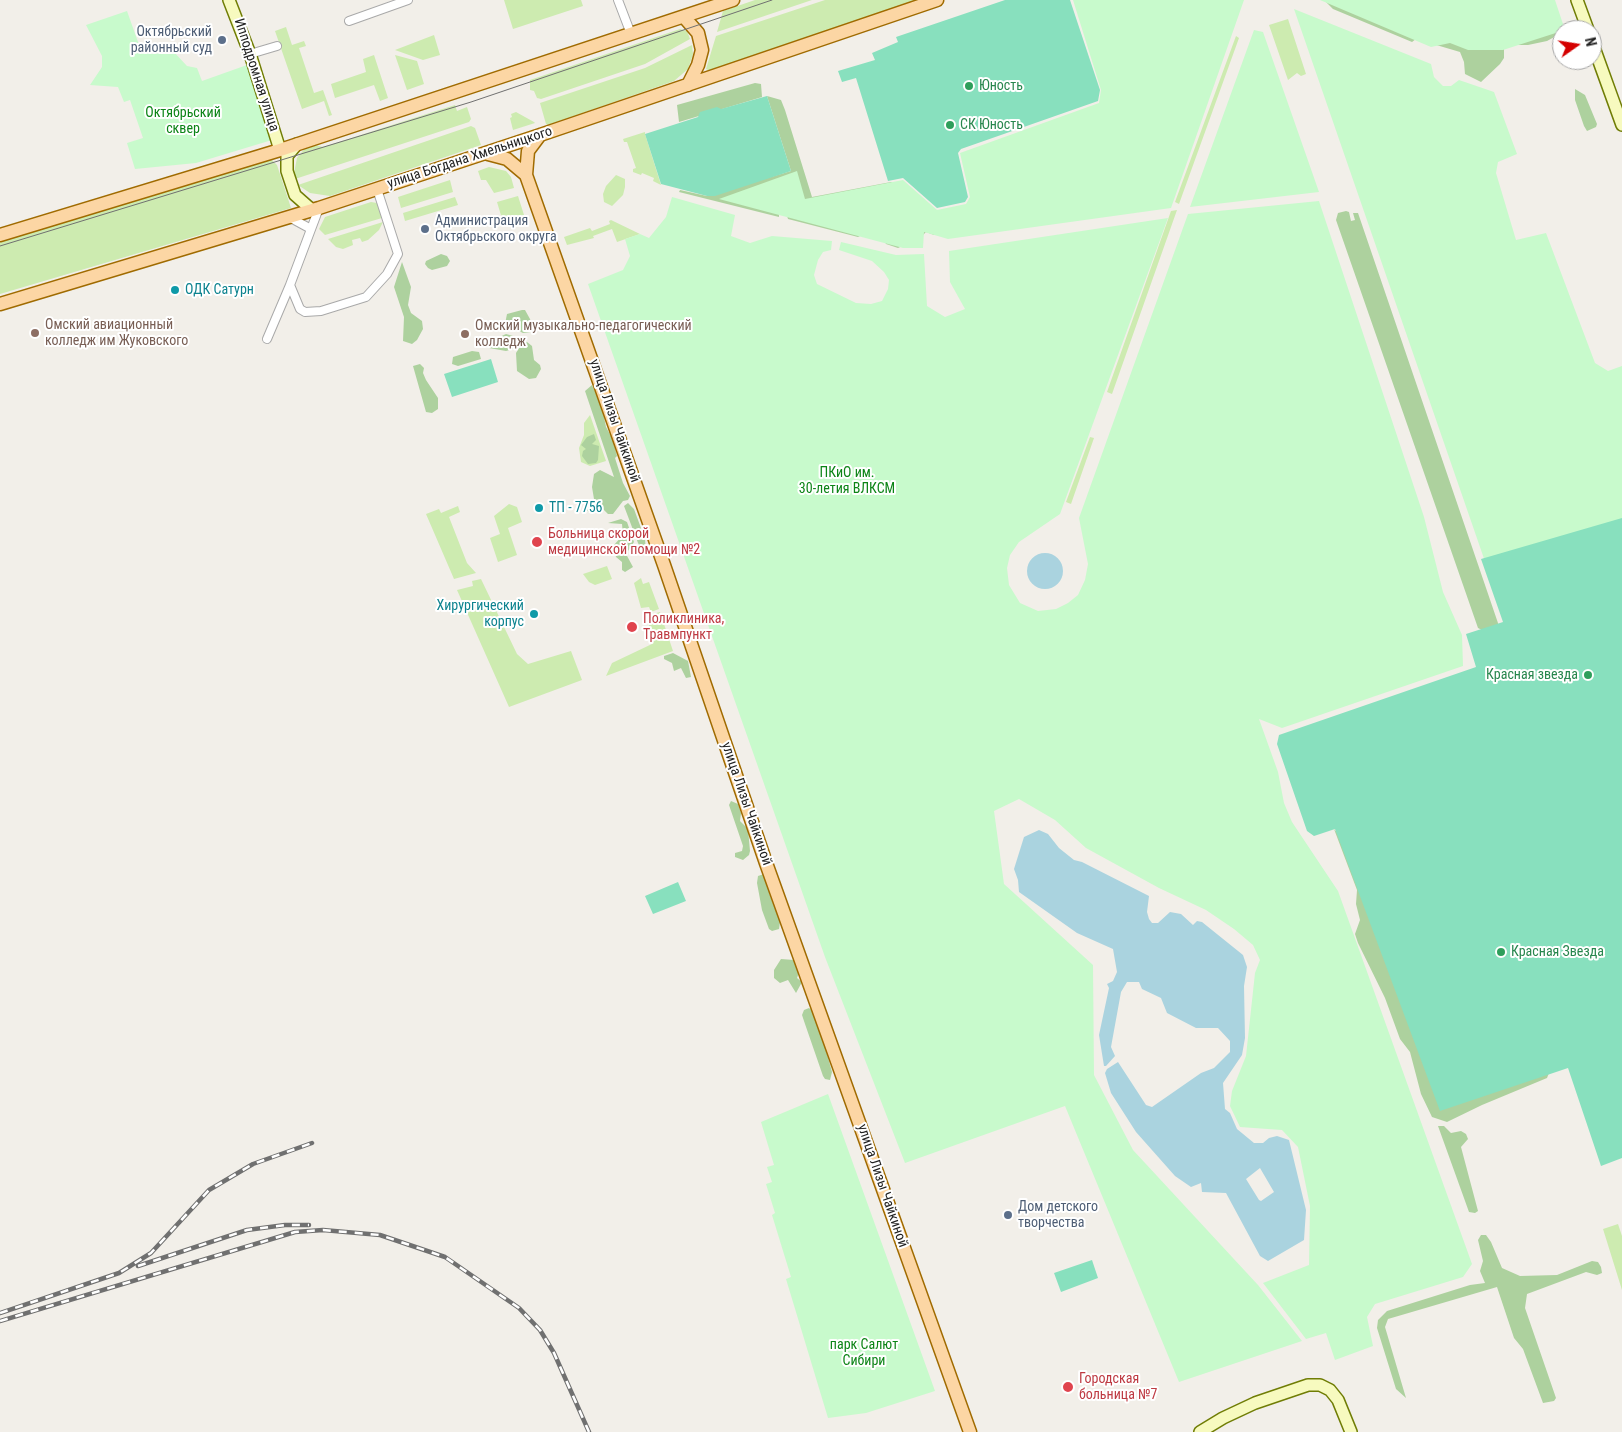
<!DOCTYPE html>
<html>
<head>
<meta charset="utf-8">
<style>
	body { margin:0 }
	#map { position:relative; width:1622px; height:1432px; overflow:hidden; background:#f2efe9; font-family:"Roboto Condensed",sans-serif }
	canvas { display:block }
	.north { position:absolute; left:1552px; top:20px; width:50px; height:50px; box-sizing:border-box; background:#fff; border:1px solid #a7a7a7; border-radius:50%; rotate:77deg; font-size:14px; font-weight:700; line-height:20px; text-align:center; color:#222 }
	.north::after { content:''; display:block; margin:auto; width:18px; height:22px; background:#d40000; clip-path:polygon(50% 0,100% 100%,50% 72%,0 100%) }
</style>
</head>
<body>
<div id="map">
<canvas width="1622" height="1432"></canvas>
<div class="north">N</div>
</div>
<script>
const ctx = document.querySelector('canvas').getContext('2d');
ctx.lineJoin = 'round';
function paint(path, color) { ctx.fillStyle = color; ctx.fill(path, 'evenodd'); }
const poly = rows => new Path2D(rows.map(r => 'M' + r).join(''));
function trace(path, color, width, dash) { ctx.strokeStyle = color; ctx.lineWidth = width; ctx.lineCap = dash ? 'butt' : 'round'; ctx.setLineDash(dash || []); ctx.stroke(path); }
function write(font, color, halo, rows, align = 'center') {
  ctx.font = font + ' "Roboto Condensed",sans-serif'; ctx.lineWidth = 4; ctx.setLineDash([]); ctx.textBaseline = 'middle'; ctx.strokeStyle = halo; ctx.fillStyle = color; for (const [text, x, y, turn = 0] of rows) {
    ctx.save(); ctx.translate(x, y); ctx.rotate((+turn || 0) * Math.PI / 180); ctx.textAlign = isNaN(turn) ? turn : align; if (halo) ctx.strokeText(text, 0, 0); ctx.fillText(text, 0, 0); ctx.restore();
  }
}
paint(poly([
	[504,0,581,0,583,6,513,29],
	[755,0,812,0,717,32,723,11],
	[825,0,917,0,710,71,706,69,716,36],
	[1288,19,1306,74,1301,76,1297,73,1288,80,1269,25],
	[286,27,292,45,304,41,306,46,299,48,314,93,323,90,332,115,329,116,324,101,302,109,275,31],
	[680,29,687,31,690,39,645,64,541,99,537,98,534,91,530,90,530,80],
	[434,35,440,55,423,60,395,50],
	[1236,36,1239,38,1179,204,1175,202],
	[692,45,693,54,688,69,674,81,548,125,546,124,540,103,645,68],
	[374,55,388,98,380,101,374,85,335,98,331,84,366,72,363,59],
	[395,55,417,61,424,84,407,90],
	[455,105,457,111,467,107,471,119,469,122,295,179,294,173,297,158,306,147,315,145,323,147],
	[516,112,534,122,535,123,513,130,510,118,512,117,511,114],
	[471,126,475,128,481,145,330,196,310,193,298,185],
	[645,132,645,134,661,185,653,181,654,178,642,173,641,175,633,172,633,169,636,168,627,142,624,142,623,139],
	[270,158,277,165,291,208,0,294,0,240],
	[489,167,506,171,511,177,514,188,494,193,486,180,481,180,478,171],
	[616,175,625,179,625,187,623,195,612,206,604,202,603,194,606,186],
	[450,180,453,192,401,208,398,197],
	[518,196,524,215,503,222,497,202],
	[455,197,458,205,405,221,403,213],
	[371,202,377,203,382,218,325,235,319,229,325,217],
	[1177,210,1112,394,1107,392,1171,211],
	[611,220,640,234,617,242,612,229,593,236,594,238,567,245,564,237,590,228,592,231,610,224,609,221],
	[383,222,379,230,368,240,362,242,360,238,352,240,353,245,343,249,336,247,328,239],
	[590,415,606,461,590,466,581,462,579,448,584,435,584,423],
	[1090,437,1094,438,1071,504,1066,502],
	[509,504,517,507,522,522,508,528,517,555,498,562,490,538,500,534,494,516],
	[458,506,460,512,449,517,467,563,476,573,454,579,426,514,439,509,441,513],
	[607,566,612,579,595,585,589,582,583,574],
	[641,578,643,584,649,582,659,609,651,612,649,607,641,608,634,583],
	[481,579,517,654,528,664,571,651,582,680,509,707,457,590,473,586,472,581],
	[660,612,673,651,606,676,612,663,652,644,654,639,648,623,654,619,653,614],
	[1618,1224,1622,1236,1622,1290,1603,1229]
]), '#cdebb0');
paint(poly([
	[1324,0,1560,29,1558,35,1547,41,1528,45,1510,45,1504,48,1504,58,1500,64,1481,82,1465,74,1464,62,1460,52,1416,39,1412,42,1333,9],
	[755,83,761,84,762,97,679,122,677,105],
	[1575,89,1585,95,1597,124,1596,127,1587,131,1584,126,1575,100],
	[767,96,781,100,785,110,812,197,891,182,901,187,945,227,934,235,926,232,920,238,898,248,886,244,883,238,868,232,858,237,788,219,784,206,779,208,779,217,679,192,680,190,707,196,791,171],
	[1346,211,1349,212,1351,221,1355,220,1353,213,1358,213,1499,626,1482,630,1478,628,1336,220,1338,213],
	[441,254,447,256,450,261,447,266,432,270,428,268,425,264,426,261],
	[402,262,411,287,408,305,411,313,422,321,423,329,417,340,412,344,403,341,404,317,394,287],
	[522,310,525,310,530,319,533,329,531,332,523,333,505,324,507,314],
	[506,334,513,336,515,343,513,349,506,351,489,348,489,342],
	[527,342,532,346,534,360,540,365,541,369,536,378,529,379,517,371,516,353,521,345],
	[472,351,479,352,481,359,458,366,452,364,453,357],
	[420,364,424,368,423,373,426,380,438,398,438,409,432,413,426,412,413,366],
	[592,385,602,407,606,427,613,440,617,456,615,458,623,483,630,496,628,500,623,501,613,514,608,514,601,507,589,512,585,509,585,505,594,499,592,487,594,474,600,470,614,477,585,391],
	[594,434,596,440,592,444,599,446,598,460,596,463,588,464,582,456,583,451,586,449,581,445,587,437],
	[628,503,634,509,645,539,646,551,642,550,638,543,624,506],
	[621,519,627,522,634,542,626,554,633,567,625,572,622,570,622,562,616,557,613,546,623,535,622,524,608,523],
	[673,653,688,661,691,677,686,678,681,668,674,671,672,663,664,659,664,656],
	[731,801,738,804,741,813,740,821,748,829,750,851,749,855,743,860,735,857,735,853,742,851,743,846,729,805],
	[1334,829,1549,1073,1547,1078,1482,1105,1447,1122,1432,1117,1421,1094,1410,1052,1400,1039,1385,998,1358,943,1355,934,1360,920,1356,904,1357,890],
	[764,874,770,884,769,893,780,922,779,929,772,931,769,929,762,910,757,883,758,876],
	[781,959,794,960,799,972,797,978,802,982,796,993,788,980,780,983,774,978,774,970],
	[809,1008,814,1012,822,1036,832,1072,830,1080,825,1079,823,1076,805,1024,802,1015,804,1010],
	[1438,1126,1444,1126,1451,1133,1461,1131,1466,1134,1468,1139,1461,1147,1478,1211,1475,1213,1469,1212],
	[1481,1235,1486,1235,1491,1242,1502,1268,1520,1276,1557,1275,1592,1261,1598,1262,1601,1267,1602,1273,1597,1275,1586,1272,1527,1294,1525,1308,1556,1398,1554,1401,1543,1403,1523,1349,1514,1338,1497,1287,1388,1319,1385,1327,1406,1398,1396,1389,1377,1328,1378,1320,1387,1311,1470,1285,1485,1283,1480,1271,1483,1261,1478,1240]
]), '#add19e');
paint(poly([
	[1073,0,1244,0,1171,208,948,239,924,232,923,248,903,248,719,199,797,171,805,199,903,180,937,210,966,204,970,197,960,153,1099,103,1101,90],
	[1320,0,1555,0,1565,30,1503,50,1468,50,1450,43,1431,47],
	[1294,9,1431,64,1434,77,1443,86,1451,86,1459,80,1494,92,1517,154,1498,162,1496,173,1516,240,1546,233,1595,363,1608,371,1622,366,1622,519,1499,602],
	[127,11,138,42,152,54,173,51,187,66,197,68,202,81,247,65,272,140,196,163,135,169,127,143,143,138,130,100,124,102,118,87,90,85,102,67,102,56,86,25],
	[1254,30,1263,32,1319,192,1190,207],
	[672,197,735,215,731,236,750,243,772,236,832,241,831,250,823,252,818,260,814,275,817,284,856,303,871,304,882,301,888,289,889,280,884,272,872,261,839,250,841,242,896,255,924,254,927,306,945,317,965,309,950,282,949,251,1168,218,1060,514,1019,542,1010,555,1007,568,1009,585,1020,603,1038,611,1056,609,1068,603,1078,595,1085,580,1088,564,1079,518,1188,214,1319,201,1424,517,1443,592,1462,635,1463,666,1282,728,1259,719,1278,772,1284,803,1292,822,1338,891,1472,1264,1463,1277,1375,1304,1367,1317,1373,1346,1335,1360,1326,1333,1306,1339,1263,1283,1309,1265,1310,1206,1298,1147,1282,1130,1240,1127,1230,1106,1232,1091,1246,1056,1255,973,1260,960,1253,945,1234,929,1206,910,1159,888,1086,848,1055,820,1019,799,994,811,1004,884,1093,965,1094,1075,1133,1150,1258,1285,1302,1341,1179,1382,1065,1106,905,1163,825,957,588,284,623,270,630,256,625,239,640,234,649,238,666,217],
	[828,1094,935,1391,866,1413,828,1418,786,1279,791,1277,772,1215,775,1213,766,1184,772,1182,767,1167,774,1165,761,1122]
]), '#c8facc');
paint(poly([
	[1005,0,1070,0,1100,90,1098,101,961,149,958,153,968,197,965,202,937,208,903,178,888,181,856,78,842,82,838,71,875,60,872,53,898,42,896,37],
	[767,96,791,171,715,196,707,196,661,184,645,134,698,117,700,112,717,107,721,109],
	[491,359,498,382,452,397,444,374],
	[1622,518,1622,1158,1601,1166,1568,1068,1440,1111,1335,829,1314,836,1307,831,1277,744,1279,735,1476,667,1466,634,1503,622,1481,559],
	[678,882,686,901,653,914,645,896],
	[1092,1260,1098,1278,1061,1292,1054,1273]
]), '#88e0be');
paint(poly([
	'1027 571a18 18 0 1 1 36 0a18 18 0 1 1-36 0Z',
	[1039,830,1048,834,1059,848,1074,860,1082,862,1149,896,1147,912,1149,919,1152,923,1158,923,1170,912,1181,914,1193,925,1197,921,1202,922,1243,955,1247,967,1244,986,1245,1038,1242,1055,1223,1083,1225,1109,1230,1113,1237,1129,1254,1143,1263,1143,1269,1138,1277,1136,1289,1140,1306,1210,1304,1240,1268,1261,1260,1256,1226,1193,1202,1192,1201,1183,1191,1187,1175,1176,1136,1132,1111,1093,1105,1073,1107,1069,1118,1062,1146,1105,1152,1107,1201,1073,1214,1068,1230,1052,1230,1041,1218,1028,1196,1028,1167,1013,1161,998,1142,989,1139,982,1127,982,1121,992,1111,1047,1115,1056,1106,1066,1104,1066,1099,1035,1109,988,1107,984,1113,981,1117,972,1113,949,1077,933,1019,892,1018,880,1014,869,1024,837],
	[1260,1168,1274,1192,1261,1201,1259,1200,1246,1179]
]), '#aad3df');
const minor = poly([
	[618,0,631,34],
	[349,21,408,0],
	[250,54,277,46],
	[319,208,290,285,300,309,305,312,321,311,366,297,387,274,398,254,377,189],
	[289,217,311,229],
	[267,339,290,285]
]);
const secondary = poly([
	[229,0,250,54,280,150],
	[1577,0,1588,30],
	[1592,42,1622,125],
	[297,144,287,156,287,171,295,195,312,210],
	[1200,1432,1223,1418,1255,1403,1308,1385,1320,1385,1330,1390,1338,1400,1351,1432]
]);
const primary = poly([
	[684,17,698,33,702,50,698,65,688,85],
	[540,135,528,151,526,175,664,565,766,863,970,1432],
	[488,154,507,159,526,175],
	[0,235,280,150,733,0],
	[0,304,319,208,540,135,937,0]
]);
trace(minor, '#a9a9a9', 10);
trace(secondary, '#707d05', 14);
trace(primary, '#a06b00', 15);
trace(minor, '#fff', 8);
trace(secondary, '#f7fabf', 11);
trace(primary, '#fcd6a4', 12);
trace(poly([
	[0,246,471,102,772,0]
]), '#707070', 1);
const rail = poly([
	[138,1266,247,1230,285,1225,309,1225],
	[0,1313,119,1273,151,1253,209,1190,253,1164,312,1143],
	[0,1321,295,1232,323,1230,380,1235,445,1257,519,1308,540,1330,554,1353,589,1432]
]);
trace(rail, '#707070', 4.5);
trace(rail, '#fff', 2.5, [8]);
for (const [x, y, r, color] of [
	[222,40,5,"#5c6f8a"],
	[969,86,5,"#2e9e5b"],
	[950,125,5,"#2e9e5b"],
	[425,229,5,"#5c6f8a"],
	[175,290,5,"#0f9aa8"],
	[35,333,5,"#8d6e63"],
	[465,334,5,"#8d6e63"],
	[539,508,5,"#0f9aa8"],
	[537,542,6,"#e0444e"],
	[534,614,5,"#0f9aa8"],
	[632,627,6,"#e0444e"],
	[1588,675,5,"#2e9e5b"],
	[1501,952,5,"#2e9e5b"],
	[1008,1215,5,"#5c6f8a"],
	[1068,1387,6,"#e0444e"]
]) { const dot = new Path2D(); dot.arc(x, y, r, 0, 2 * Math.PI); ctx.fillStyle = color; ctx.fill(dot); trace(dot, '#fff', 2); }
write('14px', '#4e5e75', '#fff', [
	["Октябрьский",212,32,"right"],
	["районный суд",212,48,"right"],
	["Администрация",435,221],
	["Октябрьского округа",435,237],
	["Дом детского",1018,1207],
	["творчества",1018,1223]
], 'left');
write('14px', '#222', '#fff', [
	["Ипподромная улица",256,75,72],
	["улица Богдана Хмельницкого",470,158,-18],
	["улица Лизы Чайкиной",614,421,71],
	["улица Лизы Чайкиной",746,804,71],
	["улица Лизы Чайкиной",882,1186,71]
]);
write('14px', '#27864d', '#fff', [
	["Юность",979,86],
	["СК Юность",960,125],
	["Красная звезда",1578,675,"right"],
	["Красная Звезда",1511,952]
], 'left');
write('14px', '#0c8416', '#fff', [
	["Октябрьский",183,113],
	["сквер",183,129],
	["ПКиО им.",847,473],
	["30-летия ВЛКСМ",847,489],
	["парк Салют",864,1345],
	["Сибири",864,1361]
]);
write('14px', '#0d838f', '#fff', [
	["ОДК Сатурн",185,290],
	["ТП - 7756",549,508],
	["Хирургический",524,606,"right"],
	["корпус",524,622,"right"]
], 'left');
write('14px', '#785e54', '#fff', [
	["Омский авиационный",45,325],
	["колледж им Жуковского",45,341],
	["Омский музыкально-педагогический",475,326],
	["колледж",475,342]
], 'left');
write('14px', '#be3a42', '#fff', [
	["Больница скорой",548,534],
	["медицинской помощи №2",548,550],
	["Поликлиника,",643,619],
	["Травмпункт",643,635],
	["Городская",1079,1379],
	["больница №7",1079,1395]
], 'left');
</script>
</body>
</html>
